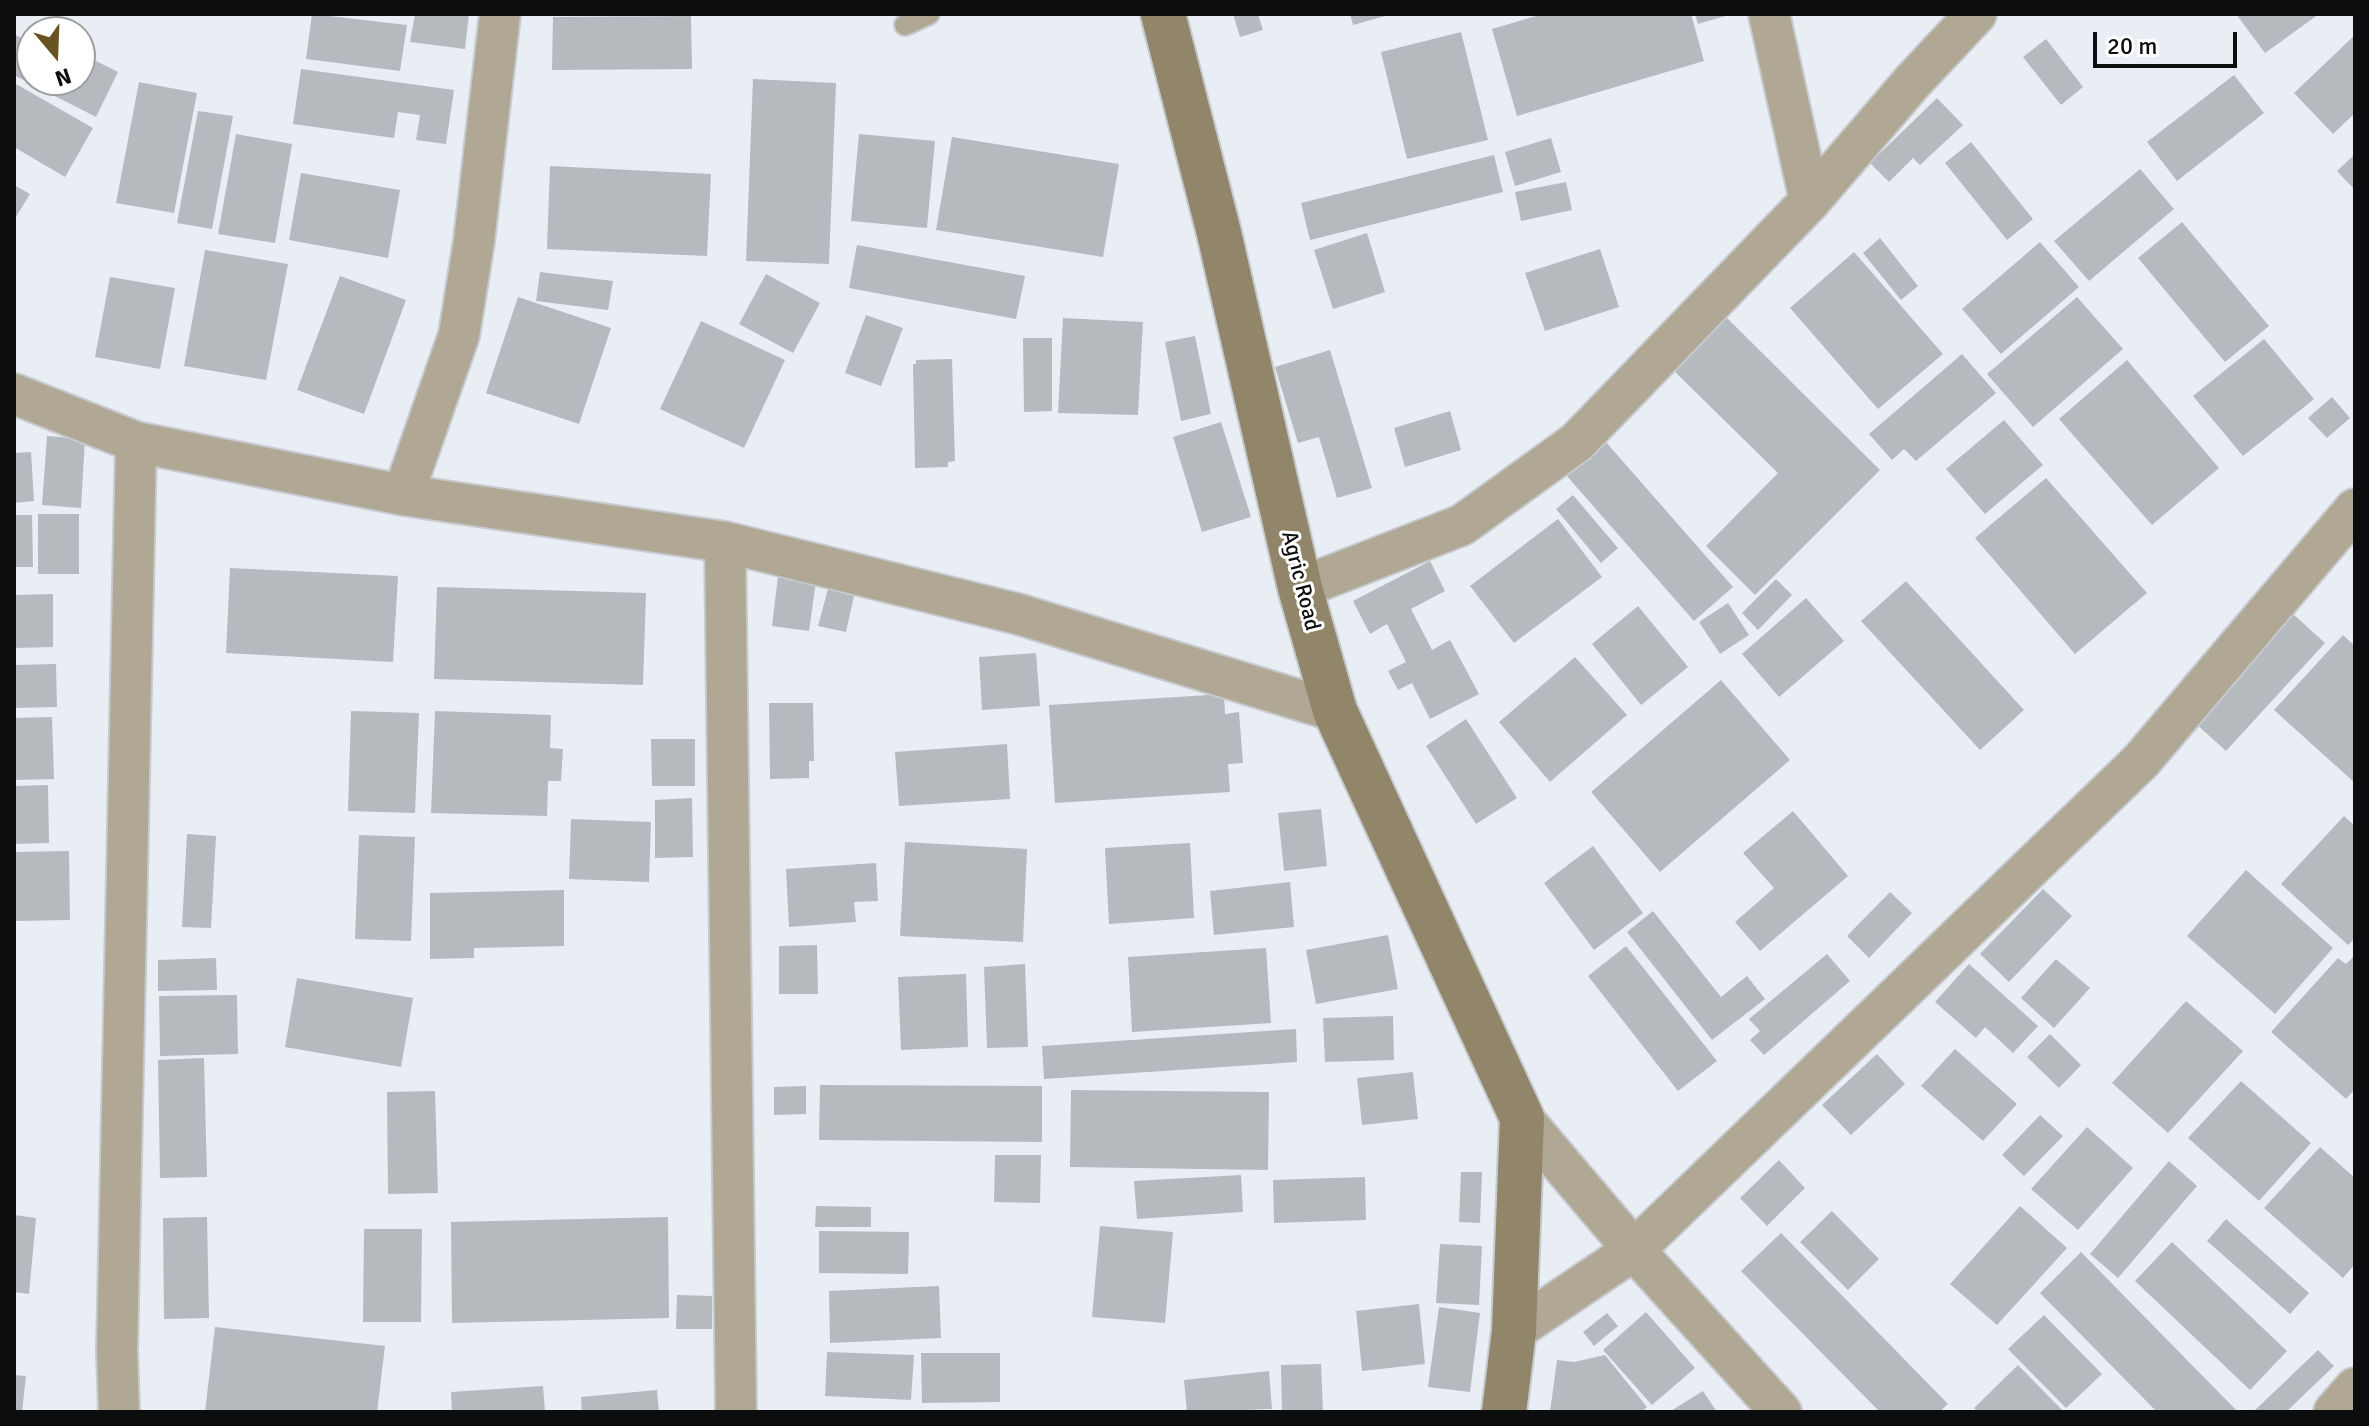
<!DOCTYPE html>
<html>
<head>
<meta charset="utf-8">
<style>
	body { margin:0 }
	#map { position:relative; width:2369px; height:1426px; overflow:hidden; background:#e9eef4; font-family:Signika,sans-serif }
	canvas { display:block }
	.frame { position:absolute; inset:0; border:16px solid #0c0d0f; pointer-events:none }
	.north { position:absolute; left:16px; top:16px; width:80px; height:80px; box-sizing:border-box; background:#fff; border:2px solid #9e9e9f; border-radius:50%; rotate:161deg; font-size:22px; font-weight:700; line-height:32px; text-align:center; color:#0c0d0f }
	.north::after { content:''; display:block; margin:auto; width:28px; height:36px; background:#685423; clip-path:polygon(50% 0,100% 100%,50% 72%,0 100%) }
	.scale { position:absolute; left:2093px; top:32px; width:144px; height:36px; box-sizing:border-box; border:4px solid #0c0d0f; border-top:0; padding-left:10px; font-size:24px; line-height:28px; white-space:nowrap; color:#0c0d0f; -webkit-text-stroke:6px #fff; paint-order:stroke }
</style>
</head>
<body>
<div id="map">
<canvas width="2369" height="1426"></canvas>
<div class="frame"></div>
<div class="north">N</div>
<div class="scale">20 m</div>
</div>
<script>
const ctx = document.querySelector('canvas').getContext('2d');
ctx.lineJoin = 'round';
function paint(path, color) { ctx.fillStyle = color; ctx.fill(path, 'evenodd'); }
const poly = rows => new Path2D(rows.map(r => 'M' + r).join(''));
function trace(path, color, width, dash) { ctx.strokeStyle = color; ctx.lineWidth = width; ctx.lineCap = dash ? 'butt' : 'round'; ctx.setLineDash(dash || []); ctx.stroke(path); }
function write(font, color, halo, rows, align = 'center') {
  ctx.font = font + ' Signika,sans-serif'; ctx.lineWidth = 6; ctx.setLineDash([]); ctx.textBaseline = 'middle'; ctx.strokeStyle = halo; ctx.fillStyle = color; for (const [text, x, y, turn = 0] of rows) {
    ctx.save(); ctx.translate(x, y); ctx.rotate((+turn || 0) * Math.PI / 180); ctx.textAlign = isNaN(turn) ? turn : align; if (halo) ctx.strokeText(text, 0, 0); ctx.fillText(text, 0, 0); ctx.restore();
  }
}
paint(poly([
	[312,14,407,25,400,71,306,59],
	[415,14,469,14,465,49,410,42],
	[1233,14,1258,14,1263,30,1240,37],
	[1350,14,1388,14,1389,15,1353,25],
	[1543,14,1691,14,1704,61,1517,116,1492,29],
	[1695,14,1729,14,1729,15,1698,24],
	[2236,14,2319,14,2265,53],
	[691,16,692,69,552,70,553,17],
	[1461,32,1488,140,1407,159,1381,52],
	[14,34,32,44,32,80,43,80,38,88,14,75],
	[2355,35,2355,113,2333,134,2294,93],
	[2046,39,2083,87,2061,105,2023,57],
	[80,53,118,72,96,117,51,94,58,80,80,80],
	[301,69,454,90,446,144,416,140,420,115,398,112,394,138,293,124],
	[2234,75,2264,113,2177,181,2147,142],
	[753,79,836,83,829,264,746,261],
	[139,82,197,93,174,213,116,203],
	[16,84,93,128,65,177,14,147],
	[1937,98,1963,125,1920,165,1913,158,1889,182,1870,163],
	[198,111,233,116,212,229,177,223],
	[236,134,292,144,275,243,218,234],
	[859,134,935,141,927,228,851,221],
	[952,137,1119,164,1103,257,936,230],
	[1551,138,1561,172,1515,186,1505,152],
	[1971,142,2033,219,2007,240,1945,163],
	[2355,154,2355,190,2337,171],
	[1494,155,1503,192,1310,240,1301,203],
	[550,166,711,174,707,256,547,249],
	[2140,169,2174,209,2089,281,2054,241],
	[301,173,400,190,388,258,289,240],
	[1566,182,1572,210,1521,221,1515,192],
	[14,185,30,194,14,220],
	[2182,222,2269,326,2225,362,2138,258],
	[1367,233,1385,292,1333,309,1314,250],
	[1880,238,1918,286,1901,300,1863,253],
	[2040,242,2079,287,2001,354,1962,309],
	[857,245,1025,276,1016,319,849,288],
	[1600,249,1619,307,1545,331,1525,273],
	[205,250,288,264,266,380,184,366],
	[1854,252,1943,354,1878,409,1790,308],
	[540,272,613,281,608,310,536,301],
	[766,274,820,303,793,353,739,324],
	[340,276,406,300,364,414,297,390],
	[110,277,175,288,160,369,95,357],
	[518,297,611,328,579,424,486,393],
	[2077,297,2123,349,2033,427,1987,374],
	[1722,313,1880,470,1755,595,1706,546,1778,473,1669,366],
	[866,315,903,328,881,386,845,373],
	[1063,318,1143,322,1138,415,1058,413],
	[701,321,785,360,744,448,660,409],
	[1195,336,1211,414,1181,421,1165,342],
	[1023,338,1052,338,1052,411,1024,412],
	[2264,339,2314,399,2243,456,2193,396],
	[1330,350,1372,488,1337,498,1319,437,1298,443,1275,367],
	[1962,354,1996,393,1916,461,1904,449,1892,460,1869,434],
	[952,359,955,461,948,462,948,467,915,468,913,364,916,364,916,360],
	[2127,360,2219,468,2152,525,2059,419],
	[2332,397,2350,418,2327,438,2308,418],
	[1450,411,1461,450,1405,467,1394,428],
	[2004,420,2043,465,1985,514,1946,469],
	[1221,422,1251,517,1202,532,1173,437],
	[47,436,85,439,81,508,42,505],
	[1605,441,1733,587,1694,621,1566,475],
	[31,452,34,501,14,503,14,453],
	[2046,478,2147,593,2075,654,1975,538],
	[1573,495,1618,548,1601,563,1556,509],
	[38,514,79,514,79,574,38,574],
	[14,515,32,515,33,567,14,567],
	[1558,519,1602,577,1514,643,1470,586],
	[1430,561,1445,591,1411,609,1432,650,1450,640,1479,694,1430,719,1412,683,1398,690,1388,671,1406,662,1387,624,1370,634,1353,601],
	[230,568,398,576,393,662,226,653],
	[779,568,817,574,809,631,772,626],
	[1776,579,1792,595,1758,630,1742,613],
	[1906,581,2024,710,1980,750,1861,621],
	[437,587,646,593,643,685,434,679],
	[828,589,854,596,846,632,818,626],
	[53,594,53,647,14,648,14,595],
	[1806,598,1844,641,1779,697,1742,654],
	[1728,603,1749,635,1720,654,1699,622],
	[1638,606,1688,667,1641,705,1592,644],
	[2293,614,2325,643,2226,751,2194,722],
	[2343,635,2355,646,2355,783,2274,710],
	[1036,653,1040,706,982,710,979,657],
	[1575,657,1627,715,1550,782,1499,722],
	[56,664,57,707,14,708,14,665],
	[1721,680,1790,760,1660,872,1591,792],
	[1224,694,1225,714,1239,712,1243,763,1228,764,1230,792,1055,803,1049,705],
	[769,703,813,703,814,761,809,761,809,778,770,779],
	[351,711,419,713,415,813,348,811],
	[435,711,551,715,550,748,563,749,561,781,548,781,547,816,431,813],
	[52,717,54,779,14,780,14,718],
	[1466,719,1517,798,1476,824,1426,746],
	[651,739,695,739,695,786,652,786],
	[1007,744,1010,799,899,806,895,752],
	[48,785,49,843,14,844,14,786],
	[692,798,693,857,655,858,655,800],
	[1321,809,1327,866,1284,871,1278,813],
	[1793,811,1848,876,1760,951,1735,922,1774,888,1743,853],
	[2344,816,2355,826,2355,938,2348,945,2281,884],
	[571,819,651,822,649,882,569,879],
	[187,834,216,836,211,928,182,927],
	[359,835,415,837,411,941,355,939],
	[905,842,1027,849,1023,942,900,936],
	[1190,843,1194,918,1109,924,1105,848],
	[1593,846,1643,913,1594,950,1544,883],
	[69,851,70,920,14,921,14,852],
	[876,863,878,901,854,902,856,922,789,927,786,869],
	[2246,870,2333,948,2275,1014,2187,936],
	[1290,882,1294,927,1214,935,1210,891],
	[2043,889,2072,916,2009,982,1980,954],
	[564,890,564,946,474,948,474,958,430,959,430,893],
	[1890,892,1912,913,1869,958,1847,936],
	[1653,911,1721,997,1747,976,1765,999,1712,1040,1627,932],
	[1388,935,1398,989,1316,1004,1306,950],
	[817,945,818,994,779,994,779,946],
	[1626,946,1717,1061,1678,1091,1588,976],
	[1266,948,1271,1023,1132,1032,1128,957],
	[1827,954,1850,981,1764,1055,1750,1040,1760,1031,1749,1019],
	[2355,955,2355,1089,2346,1099,2271,1032,2338,958,2346,964],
	[216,958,217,990,158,991,158,960],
	[2056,959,2090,988,2054,1028,2021,998],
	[1025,964,1028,1047,987,1048,984,967],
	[1969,964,2038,1026,2013,1053,1985,1027,1976,1038,1935,1002],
	[966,974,968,1047,901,1050,898,977],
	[297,978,413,998,401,1067,285,1047],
	[237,995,238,1054,160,1056,159,996],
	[2186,1001,2243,1051,2168,1133,2112,1083],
	[1393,1016,1394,1060,1325,1062,1323,1018],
	[1296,1029,1297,1062,1044,1079,1042,1046],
	[2050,1034,2081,1065,2059,1088,2027,1057],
	[1955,1049,2017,1104,1983,1141,1921,1086],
	[1877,1054,1905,1084,1851,1135,1822,1105],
	[204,1058,207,1177,160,1178,158,1060],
	[1413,1072,1418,1119,1362,1125,1357,1078],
	[2241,1081,2311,1143,2259,1201,2188,1138],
	[820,1085,1042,1086,1042,1142,819,1140],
	[806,1086,806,1114,774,1115,774,1087],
	[1071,1090,1269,1092,1268,1170,1070,1167],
	[435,1091,438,1193,388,1194,387,1092],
	[2040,1115,2063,1136,2024,1176,2002,1155],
	[2087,1127,2133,1168,2078,1230,2031,1189],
	[2320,1147,2355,1178,2355,1264,2343,1278,2264,1208],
	[995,1155,1041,1155,1040,1203,994,1202],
	[1779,1160,1805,1188,1767,1226,1740,1198],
	[2169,1161,2197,1186,2118,1278,2090,1254],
	[1461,1172,1482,1172,1480,1223,1459,1222],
	[1241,1175,1243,1212,1137,1219,1134,1181],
	[1365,1177,1366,1220,1274,1223,1273,1180],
	[816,1206,871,1207,871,1227,815,1227],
	[2020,1206,2067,1248,1997,1325,1950,1284],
	[1832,1211,1879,1259,1848,1290,1800,1242],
	[14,1215,36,1218,29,1294,14,1292],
	[207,1217,209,1318,164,1319,163,1218],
	[668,1217,669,1318,452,1323,451,1222],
	[2226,1219,2309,1293,2290,1314,2207,1241],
	[1100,1226,1173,1232,1165,1323,1092,1317],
	[364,1229,422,1229,421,1322,363,1322],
	[819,1231,909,1232,908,1274,819,1273],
	[1781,1233,1948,1404,1939,1412,1880,1412,1741,1271],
	[2172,1242,2287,1351,2250,1390,2135,1281],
	[1440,1244,1482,1246,1479,1305,1436,1303],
	[2081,1252,2238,1412,2157,1412,2040,1293],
	[939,1286,941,1338,830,1343,829,1291],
	[677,1295,712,1296,712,1329,676,1329],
	[1419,1304,1425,1364,1362,1371,1356,1311],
	[1439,1307,1480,1313,1470,1392,1428,1387],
	[1646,1312,1695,1368,1652,1405,1603,1350],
	[1607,1313,1618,1326,1594,1346,1583,1332],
	[2044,1315,2102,1374,2066,1408,2008,1349],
	[215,1327,385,1346,377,1412,205,1412],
	[2318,1350,2334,1366,2286,1412,2253,1412],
	[827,1352,914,1355,911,1400,825,1396],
	[921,1353,1000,1353,1000,1402,922,1403],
	[1605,1355,1647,1407,1641,1412,1550,1412,1557,1360,1574,1362],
	[1321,1364,1323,1412,1282,1412,1281,1365],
	[2018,1365,2064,1412,1978,1412,1974,1408],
	[1269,1371,1272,1409,1187,1412,1184,1380],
	[14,1375,26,1376,22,1412,14,1412],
	[543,1386,545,1412,452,1412,451,1392],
	[657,1390,659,1412,582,1412,581,1397],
	[1703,1391,1717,1412,1669,1412]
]), '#b5babf');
const lane = poly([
	[905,25,929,14]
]);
const street = poly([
	[1769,14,1810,201],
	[14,394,136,442,403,495,725,542,1018,614,1335,711],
	[403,495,459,335,474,241,500,14],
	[725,542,736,1412],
	[1300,588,1462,525,1577,442,1810,201,1913,81,1976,14],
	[1522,1118,1634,1250,1781,1412],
	[1514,1331,1634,1250,2141,761,2355,509],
	[119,1412,117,1351,136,442],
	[2334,1412,2355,1388]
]);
const secondary = poly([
	[1163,14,1219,233,1300,588,1335,711,1522,1118,1514,1331,1504,1412]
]);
trace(lane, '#c6cacf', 24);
trace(street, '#c6cacf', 44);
trace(secondary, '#c6cacf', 48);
trace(lane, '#b0a895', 20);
trace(street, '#b0a895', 40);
trace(secondary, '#92866a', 44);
write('22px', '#0c0d0f', '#fff', [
	["Agric Road",1300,581,76]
]);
</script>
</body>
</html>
